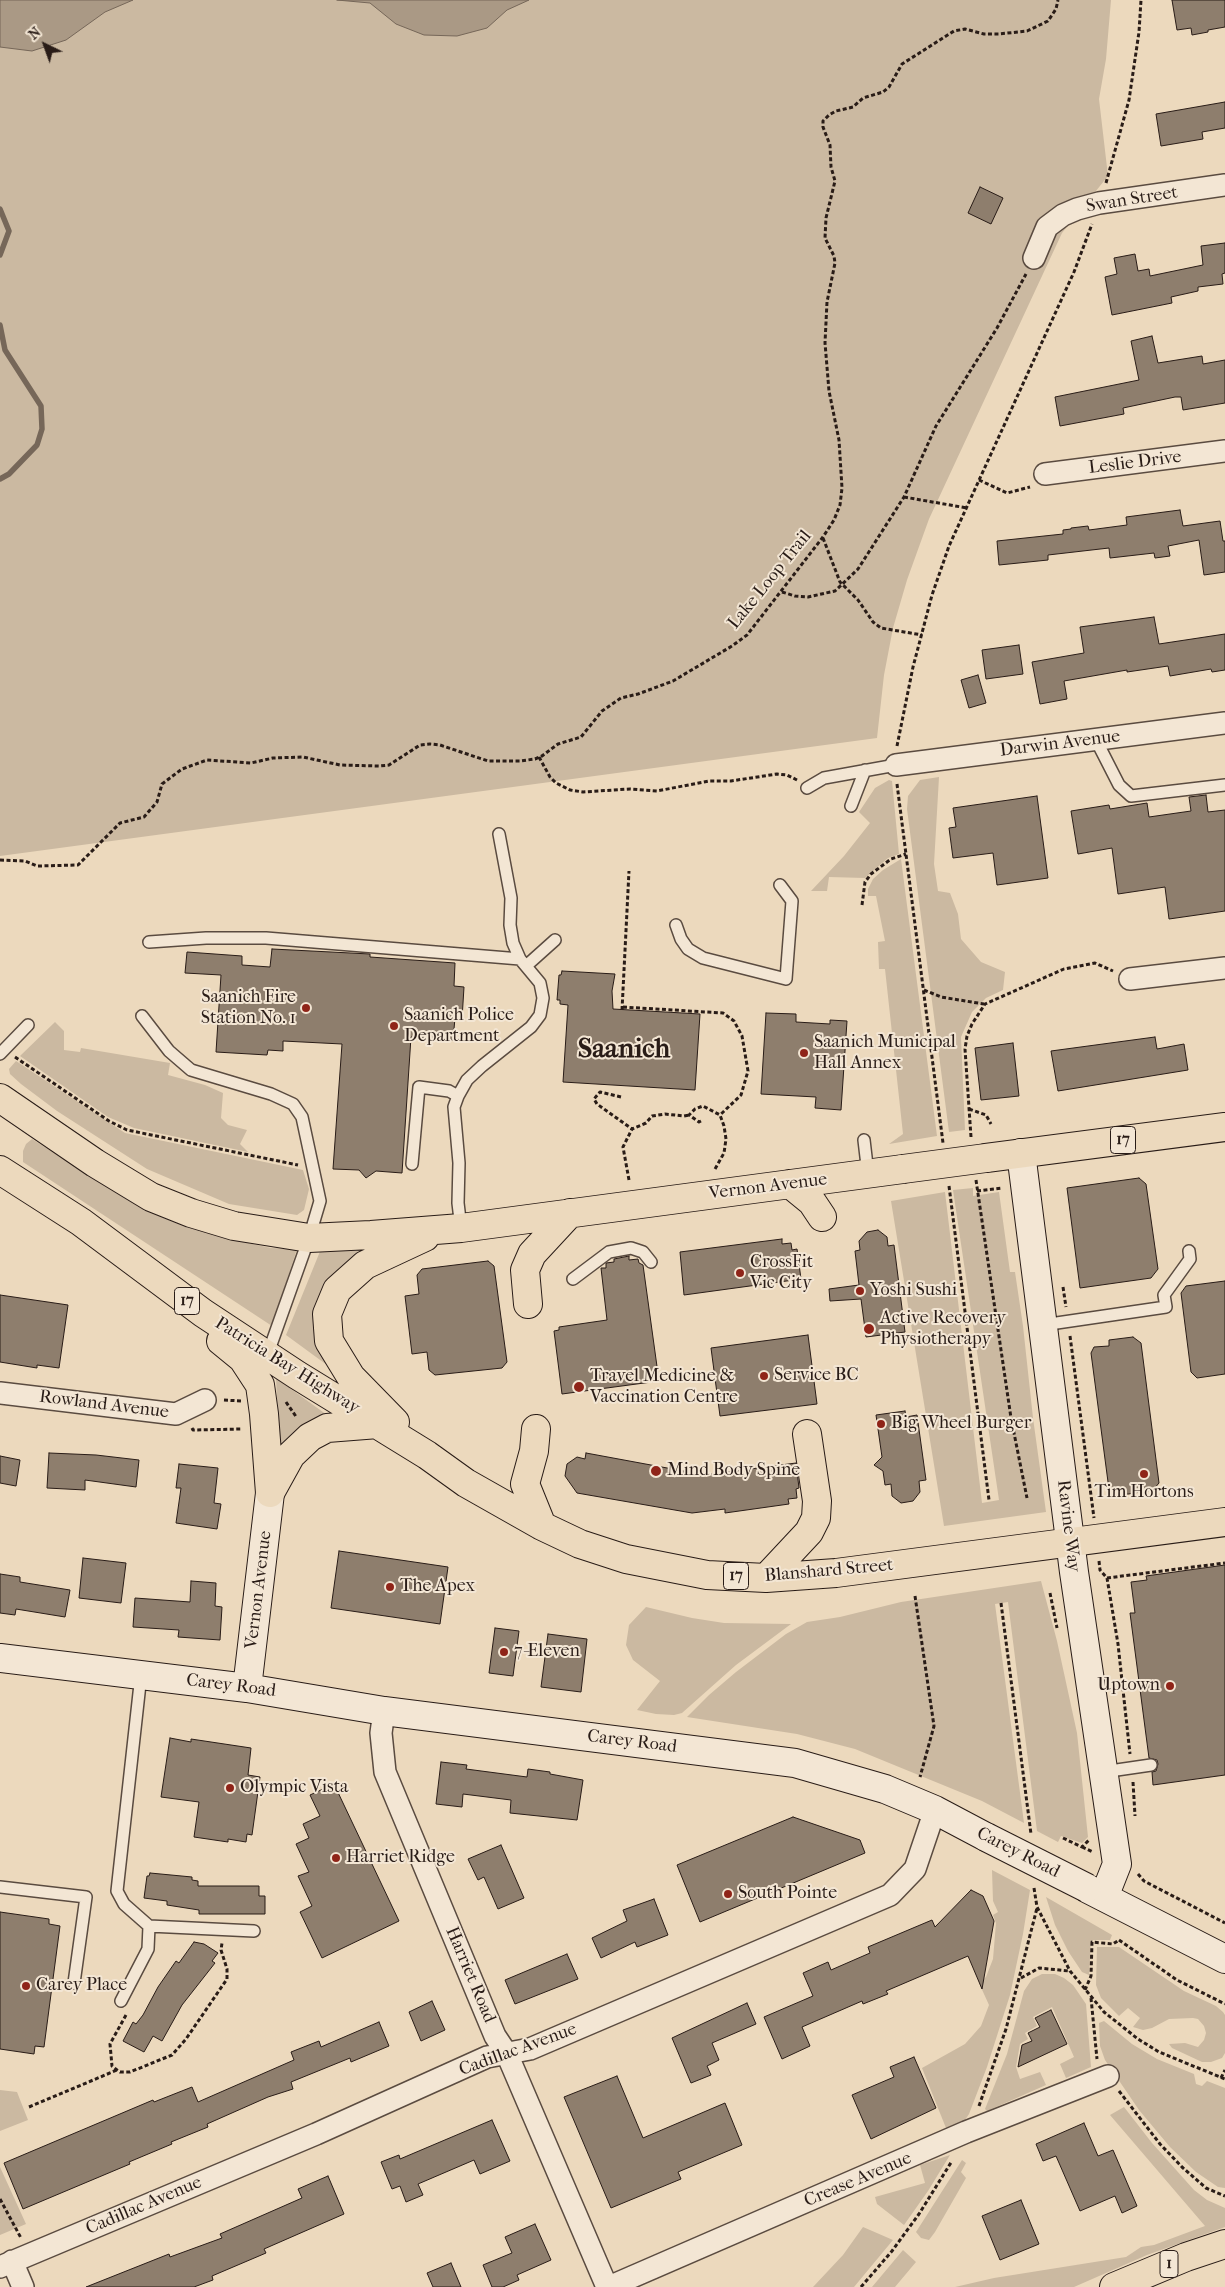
<!DOCTYPE html>
<html>
<head>
<meta charset="utf-8">
<style>
	body { margin:0 }
	#map { position:relative; width:1225px; height:2287px; overflow:hidden; background:#ecd9bd; font-family:"IM FELL French Canon",serif }
	canvas { display:block }
	.north { position:absolute; left:20px; top:20px; width:50px; height:50px; -webkit-text-stroke:4px #f3e6d4; paint-order:stroke; rotate:318deg; font-size:14px; font-weight:700; line-height:20px; text-align:center; color:#291c17 }
	.north::after { content:''; display:block; margin:auto; width:18px; height:22px; background:#291c17; clip-path:polygon(50% 0,100% 100%,50% 72%,0 100%) }
</style>
</head>
<body>
<div id="map">
<canvas width="1225" height="2287"></canvas>
<div class="north">N</div>
</div>
<script>
const ctx = document.querySelector('canvas').getContext('2d');
ctx.lineJoin = 'round';
function paint(path, color) { ctx.fillStyle = color; ctx.fill(path, 'evenodd'); }
const poly = rows => new Path2D(rows.map(r => 'M' + r).join(''));
function trace(path, color, width, dash) { ctx.strokeStyle = color; ctx.lineWidth = width; ctx.lineCap = dash ? 'butt' : 'round'; ctx.setLineDash(dash || []); ctx.stroke(path); }
function write(font, color, halo, rows, align = 'center') {
  ctx.font = font + ' "IM FELL French Canon",serif'; ctx.lineWidth = 4; ctx.setLineDash([]); ctx.textBaseline = 'middle'; ctx.strokeStyle = halo; ctx.fillStyle = color; for (const [text, x, y, turn = 0] of rows) {
    ctx.save(); ctx.translate(x, y); ctx.rotate((+turn || 0) * Math.PI / 180); ctx.textAlign = isNaN(turn) ? turn : align; if (halo) ctx.strokeText(text, 0, 0); ctx.fillText(text, 0, 0); ctx.restore();
  }
}
paint(poly([
	[0,0,1111,0,1106,59,1099,99,1108,176,1062,233,929,519,907,580,893,628,884,675,877,738,0,856],
	[939,777,934,864,938,891,950,893,958,914,961,939,981,962,1005,972,1003,990,986,998,972,1012,961,1037,965,1130,949,1132,907,809,908,796,920,780],
	[889,780,892,781,899,854,888,858,865,878,829,877,827,891,811,891,844,856,870,823,859,812,875,788],
	[901,859,937,1136,889,1144,903,1134,885,969,879,969,878,942,885,941,876,896,868,896,868,889,873,879,883,870],
	[55,1022,64,1031,64,1050,80,1052,81,1048,170,1063,168,1075,205,1085,223,1093,221,1118,228,1125,247,1130,240,1144,248,1152,134,1128,108,1117,20,1056],
	[16,1061,125,1133,303,1170,309,1189,304,1210,297,1215,229,1204,147,1169,57,1111,21,1084,10,1074,9,1069],
	[32,1139,89,1175,169,1218,220,1237,271,1248,297,1249,272,1326,23,1162,23,1151,26,1144],
	[973,1188,973,1196,999,1192,1010,1272,1015,1272,1023,1326,1033,1418,1046,1512,944,1526,891,1201,945,1192,982,1503,999,1500,953,1190],
	[321,1249,371,1249,339,1274,342,1376,286,1335],
	[276,1378,327,1415,308,1422,299,1428,286,1440,277,1454,279,1439],
	[1041,1581,1057,1641,1077,1733,1088,1837,1082,1843,1061,1836,1058,1842,1037,1831,1008,1602,995,1604,1024,1823,982,1801,855,1749,797,1734,687,1717,709,1695,736,1672,786,1634,807,1622,840,1617,901,1602],
	[646,1607,692,1618,724,1623,791,1624,736,1665,682,1713,674,1715,656,1714,637,1710,660,1681,633,1660,626,1645,629,1625],
	[992,1870,1030,1890,1023,1934,1010,1995,987,2067,969,2114,965,2120,946,2128,922,2068,965,2044,981,2026,989,2005,979,1983,986,1977,993,1959,996,1923,993,1915,998,1912,993,1901],
	[1046,1897,1112,1935,1110,1940,1091,1940,1089,1975,1082,1972,1068,1951,1055,1925],
	[1097,1947,1119,1947,1184,1991,1216,2006,1223,2012,1225,2015,1225,2053,1222,2058,1211,2062,1202,2062,1172,2048,1169,2044,1185,2043,1198,2047,1204,2040,1206,2033,1204,2026,1198,2019,1193,2018,1169,2019,1152,2028,1143,2030,1133,2027,1140,2018,1128,2008,1119,2016,1101,1998,1096,1985],
	[1042,1974,1055,1974,1064,1978,1073,1985,1086,2004,1091,2067,1066,2078,1060,2064,1074,2057,1052,2007,1033,2017,1037,2026,1025,2033,1028,2039,1020,2044,1016,2067,1020,2079,1040,2072,1046,2085,987,2111,985,2109,1007,2054,1024,1991,1032,1979],
	[1104,2021,1132,2044,1157,2059,1194,2074,1196,2084,1202,2086,1207,2081,1225,2088,1225,2188,1218,2187,1196,2172,1170,2147,1139,2110,1105,2060,1100,2046,1099,2023],
	[0,2090,17,2092,28,2120,0,2131],
	[1124,2107,1152,2143,1194,2190,1207,2200,1225,2208,1225,2227,1147,2255,1074,2287,955,2287,994,2278,1126,2257,1141,2247,1154,2245,1205,2226,1110,2115],
	[950,2155,928,2191,904,2225,877,2204,875,2197,925,2183,920,2165],
	[962,2160,966,2163,961,2172,966,2178,935,2232,929,2240,921,2238,916,2232],
	[0,2167,26,2224,0,2235],
	[863,2227,893,2240,854,2287,813,2287,843,2255],
	[903,2250,916,2262,895,2287,872,2287]
]), '#cbb9a1');
const water = poly([
	[0,0,133,0,105,12,66,40,32,51,0,47,0,0],
	[337,0,529,0,507,10,487,28,457,36,424,35,396,24,370,3,337,0]
]);
paint(water, '#aa9985');
trace(water, '#766759', 1);
trace(poly([
	[0,209,9,231,0,255],
	[0,325,5,350,41,406,42,429,37,445,9,474,0,479]
]), '#766759', 5.5);
const building = poly([
	[1172,0,1225,0,1225,27,1208,30,1208,32,1192,35,1191,28,1177,30,1172,0],
	[1225,102,1225,128,1202,132,1203,139,1161,146,1156,114,1225,102],
	[980,187,1003,198,991,224,968,213,980,187],
	[1225,243,1225,273,1222,274,1223,284,1198,287,1198,291,1171,297,1172,303,1112,315,1105,277,1117,274,1114,258,1135,254,1138,271,1149,269,1150,276,1203,265,1201,246,1225,243],
	[1152,336,1158,363,1202,356,1203,364,1225,360,1225,403,1183,410,1181,397,1175,397,1123,408,1124,414,1060,426,1055,397,1139,380,1131,341,1152,336],
	[1180,510,1183,526,1220,521,1223,541,1225,541,1225,572,1204,575,1199,540,1168,546,1170,556,1155,558,1154,553,1110,558,1109,548,1048,555,1048,560,999,565,997,541,1063,534,1063,530,1071,529,1071,528,1088,526,1089,530,1127,525,1126,517,1180,510],
	[1154,617,1159,644,1225,634,1225,670,1212,672,1211,669,1170,676,1168,666,1127,672,1127,670,1064,681,1067,699,1040,704,1032,662,1084,653,1080,627,1154,617],
	[1019,645,1023,674,986,679,982,650,1019,645],
	[978,675,986,703,969,708,961,680,978,675],
	[1206,795,1208,812,1225,810,1225,911,1169,919,1165,887,1118,894,1112,848,1078,854,1071,811,1109,805,1110,809,1147,803,1149,817,1191,811,1189,797,1206,795],
	[1037,796,1048,878,997,885,993,853,953,858,949,828,956,827,953,808,1037,796],
	[272,949,370,954,370,957,455,963,454,986,464,987,462,1019,455,1018,453,1040,411,1037,402,1173,376,1171,366,1178,359,1170,333,1169,342,1044,283,1041,283,1051,268,1050,267,1055,216,1052,221,975,185,973,187,952,242,956,242,965,270,967,272,949],
	[562,971,615,974,612,991,613,1009,700,1014,695,1090,563,1082,568,1005,560,1004,560,1000,557,1000,559,975,561,975,562,971],
	[766,1013,796,1014,796,1022,830,1024,830,1020,847,1021,841,1110,815,1108,816,1097,761,1094,766,1013],
	[1155,1037,1157,1049,1184,1044,1188,1070,1058,1091,1051,1051,1155,1037],
	[1013,1043,1019,1096,981,1100,975,1048,1013,1043],
	[1139,1178,1146,1184,1158,1269,1151,1278,1080,1288,1067,1188,1139,1178],
	[878,1230,887,1237,888,1246,894,1245,905,1332,866,1337,861,1299,830,1301,829,1289,859,1285,855,1251,860,1250,859,1241,867,1232,878,1230],
	[782,1239,782,1244,791,1243,792,1250,797,1249,801,1279,684,1295,680,1252,782,1239],
	[629,1256,629,1260,638,1259,639,1263,643,1265,659,1381,562,1394,554,1331,559,1330,559,1327,607,1320,601,1268,606,1268,606,1263,614,1262,614,1259,629,1256],
	[488,1261,494,1266,507,1362,502,1368,435,1375,429,1370,427,1352,412,1354,405,1296,419,1294,417,1275,422,1269,488,1261],
	[1225,1281,1225,1374,1197,1378,1191,1372,1181,1293,1186,1286,1225,1281],
	[0,1295,68,1305,59,1368,37,1365,37,1368,0,1362,0,1295],
	[808,1335,817,1404,720,1416,711,1348,808,1335],
	[1133,1337,1141,1343,1159,1483,1153,1490,1110,1497,1091,1353,1094,1347,1109,1346,1109,1340,1133,1337],
	[905,1411,906,1417,917,1415,926,1480,919,1481,920,1492,913,1501,901,1503,892,1496,891,1484,885,1485,883,1471,874,1465,882,1457,876,1415,905,1411],
	[49,1453,96,1455,139,1460,136,1487,85,1480,85,1490,47,1488,49,1453],
	[586,1453,705,1475,796,1463,799,1488,796,1489,797,1498,788,1499,789,1504,725,1513,725,1509,692,1513,577,1493,565,1476,567,1464,577,1457,585,1459,586,1453],
	[0,1456,20,1460,16,1486,0,1483,0,1456],
	[179,1464,218,1468,214,1503,221,1504,217,1529,176,1523,181,1488,176,1488,179,1464],
	[339,1551,448,1567,440,1624,331,1608,339,1551],
	[83,1558,126,1563,121,1603,79,1598,83,1558],
	[1225,1565,1225,1775,1153,1785,1152,1772,1156,1771,1158,1764,1157,1760,1149,1758,1130,1613,1135,1613,1131,1582,1147,1580,1146,1576,1225,1565],
	[0,1574,20,1577,20,1582,70,1590,65,1617,16,1609,15,1615,0,1613,0,1574],
	[191,1581,216,1583,215,1606,222,1607,220,1640,178,1637,179,1630,133,1627,135,1598,190,1602,191,1581],
	[495,1628,519,1631,513,1676,489,1673,495,1628],
	[548,1634,587,1639,581,1692,541,1687,548,1634],
	[170,1738,191,1742,191,1739,251,1748,248,1775,260,1777,252,1835,247,1834,246,1842,228,1839,228,1842,194,1837,199,1802,161,1797,170,1738],
	[441,1762,467,1765,466,1769,527,1777,528,1769,550,1772,550,1774,583,1780,577,1820,510,1813,511,1800,463,1794,462,1807,436,1804,441,1762],
	[334,1784,399,1921,322,1958,300,1912,312,1906,298,1876,309,1872,296,1844,309,1838,303,1824,320,1816,310,1795,334,1784],
	[793,1817,860,1840,865,1853,700,1922,677,1865,793,1817],
	[501,1845,524,1898,498,1909,484,1877,478,1880,468,1859,501,1845],
	[150,1873,192,1877,192,1880,198,1881,198,1886,259,1886,259,1896,265,1896,265,1914,199,1914,199,1910,167,1905,167,1901,144,1898,147,1876,149,1876,150,1873],
	[971,1890,983,1896,994,1921,982,1989,968,1956,886,1991,888,1994,863,2004,862,2001,802,2027,810,2046,782,2059,764,2017,813,1996,803,1973,828,1962,831,1970,870,1953,868,1947,932,1920,935,1927,971,1890],
	[654,1899,668,1935,637,1947,635,1942,601,1958,592,1938,627,1921,623,1910,654,1899],
	[0,1912,49,1919,49,1924,60,1926,44,2047,35,2046,34,2054,0,2049,0,1912],
	[194,1942,204,1944,218,1953,212,1961,215,1963,182,2005,162,2041,153,2036,144,2052,123,2041,133,2022,136,2024,143,2015,158,1987,176,1961,179,1963,194,1942],
	[567,1954,578,1979,515,2004,505,1980,567,1954],
	[432,2001,445,2030,421,2041,409,2012,432,2001],
	[747,2003,756,2024,712,2043,719,2060,707,2066,711,2075,691,2083,672,2038,747,2003],
	[1051,2010,1067,2044,1018,2067,1022,2045,1032,2041,1028,2033,1040,2027,1035,2018,1051,2010],
	[379,2022,389,2046,351,2062,350,2058,291,2082,293,2089,268,2097,207,2124,208,2127,171,2142,172,2144,129,2162,130,2164,23,2209,4,2163,153,2100,154,2102,192,2087,198,2102,294,2060,291,2052,319,2041,321,2047,379,2022],
	[914,2057,936,2108,871,2139,852,2095,894,2077,890,2067,914,2057],
	[617,2076,643,2138,725,2103,742,2145,678,2172,681,2179,611,2208,564,2097,617,2076],
	[492,2120,510,2161,480,2174,474,2160,418,2184,423,2195,406,2202,400,2186,392,2189,381,2162,399,2155,400,2159,492,2120],
	[1084,2123,1098,2156,1113,2150,1137,2206,1122,2213,1115,2196,1080,2211,1056,2156,1043,2161,1036,2144,1084,2123],
	[328,2176,344,2214,264,2249,266,2253,212,2276,213,2280,194,2287,86,2287,164,2256,169,2254,170,2257,222,2238,220,2234,302,2198,298,2189,328,2176],
	[1021,2200,1039,2244,1000,2260,982,2216,1021,2200],
	[535,2224,551,2260,517,2275,519,2280,503,2287,492,2287,483,2265,512,2253,505,2237,535,2224],
	[451,2263,461,2287,433,2287,427,2273,451,2263]
]);
paint(building, '#8e7e6d');
trace(building, '#291c17', 1);
const lane = poly([
	[1096,740,1119,785,1131,796,1225,785],
	[807,788,824,778,896,765],
	[851,806,865,770],
	[676,925,681,939,688,949,703,958,786,979,792,901,780,885],
	[149,942,206,938,266,938,520,959],
	[526,966,555,940],
	[142,1016,169,1051,191,1070,271,1094,293,1104,302,1117,320,1201,309,1238,267,1356],
	[0,1054,28,1025],
	[864,1140,868,1174],
	[412,1164,419,1087,449,1091,458,1096],
	[461,1228,458,1203,459,1163,454,1107,458,1096,467,1080,482,1066,531,1027,540,1015,543,998,540,983,520,959,513,943,510,925,511,898,499,834],
	[573,1279,609,1252,631,1248,643,1252,651,1262],
	[1043,1325,1166,1307,1164,1295,1190,1259,1189,1251],
	[141,1675,117,1891,124,1904,149,1926,254,1931],
	[1103,1772,1151,1765],
	[0,1887,86,1897,74,1983],
	[121,2001,148,1949,149,1926]
]);
const street = poly([
	[1034,258,1047,227,1063,215,1077,209,1099,203,1225,185],
	[1045,474,1225,451],
	[896,765,1225,723],
	[1130,979,1225,968],
	[0,1393,176,1414,205,1400],
	[384,1711,381,1733,385,1772,495,2036,507,2054,607,2287],
	[12,2261,23,2287],
	[0,2267,316,2134,487,2057,530,2049,890,1895,915,1869,935,1810],
	[609,2287,966,2132,1108,2076]
]);
const secondary = poly([
	[1021,1153,1074,1572,1117,1864,1104,1897],
	[0,1658,247,1688,384,1711,795,1763,885,1789,935,1810,986,1837],
	[247,1688,270,1493],
	[1088,1889,1225,1959]
]);
const highway = poly([
	[0,1098,95,1163,151,1197,191,1213,234,1226,309,1238,371,1235,461,1228,903,1169],
	[986,1158,1225,1127],
	[0,1170,81,1222,203,1313,297,1375,427,1455,466,1483,542,1526,580,1544,626,1559,707,1575,766,1578,836,1573,1225,1522],
	[790,1184,812,1202,822,1217],
	[528,1304,525,1270,532,1254,570,1213],
	[221,1341,243,1359,260,1385,264,1414,270,1493],
	[395,1422,351,1377,329,1341,327,1314,337,1290,365,1265,425,1237],
	[536,1429,534,1451,525,1484,542,1526],
	[270,1493,291,1455,310,1437,327,1428,378,1424],
	[766,1578,809,1532,816,1518,817,1501,807,1434],
	[1114,2287,1186,2257,1225,2244]
]);
trace(lane, '#5a4b40', 14);
trace(street, '#5a4b40', 24);
trace(secondary, '#291c17', 30);
trace(highway, '#291c17', 30);
trace(poly([
	[1106,183,1129,100,1139,32,1141,0],
	[979,480,1007,493,1030,487],
	[904,497,967,508],
	[823,538,840,582,858,600,873,622,881,628,922,635],
	[782,592,795,596,808,597,835,591,858,569,904,497,936,426,997,328,1026,274],
	[897,746,913,667,932,595,949,546,1074,272,1092,224],
	[539,757,550,777,556,783,570,790,583,792,630,789,657,791,709,781,731,781,777,774,787,775,797,780],
	[897,784,943,1143],
	[0,860,25,861,37,866,78,865,120,823,144,817,157,802,162,784,182,769,207,760,251,763,273,758,303,757,340,765,379,766,389,765,420,745,430,744,440,745,488,761,520,761,535,759,542,756,558,744,581,737,602,711,621,698,638,694,673,681,732,646,747,635,823,537,834,520,840,505,842,488,839,440,829,391,825,343,827,302,835,263,834,256,825,238,826,218,835,181,831,167,830,145,823,127,823,121,829,115,836,111,853,107,863,98,883,92,889,87,902,64,954,31,965,29,984,34,999,34,1027,31,1048,21,1056,9,1058,0],
	[862,905,865,882,871,874,891,859,906,854],
	[924,990,941,997,984,1004],
	[623,1007,723,1013,734,1021,742,1036,748,1071,741,1095,720,1115],
	[622,1010,629,871],
	[15,1057,109,1121,127,1130,298,1165],
	[621,1097,600,1092,594,1099,597,1104,632,1129],
	[969,1109,986,1115,991,1124],
	[701,1121,699,1122,689,1115,695,1109,703,1106,720,1115,724,1126,726,1139,724,1153,715,1169],
	[971,1137,965,1049,967,1036,972,1024,985,1004,1064,969,1095,963,1113,971],
	[629,1180,623,1147,632,1129,646,1123,652,1116,665,1114,684,1116,689,1115],
	[976,1180,1011,1418,1027,1498],
	[949,1186,989,1500],
	[977,1191,1002,1188],
	[1063,1287,1066,1307],
	[1070,1336,1094,1518],
	[224,1400,241,1401],
	[286,1402,297,1418],
	[192,1428,193,1430,242,1429],
	[1099,1561,1100,1570,1107,1578,1118,1644,1130,1754],
	[1107,1578,1225,1563],
	[1050,1593,1057,1628],
	[915,1596,934,1726,920,1777],
	[1001,1603,1031,1834],
	[1133,1782,1135,1816],
	[1063,1838,1082,1847,1090,1839],
	[1082,1847,1093,1852],
	[1138,1874,1144,1881,1225,1923],
	[1034,1888,1037,1907,1070,1971,1104,2012,1138,2039,1159,2052,1225,2079],
	[1119,1940,1177,1980,1225,2004],
	[1021,1978,1039,1968,1069,1971],
	[1085,1990,1091,1976,1092,1942,1113,1944,1119,1940],
	[1091,1998,1097,2059],
	[126,2015,110,2044,112,2066,117,2070,120,2072,130,2072,172,2055,186,2039,227,1979,227,1969,221,1950,222,1943],
	[1221,2078,1225,2070],
	[1119,2091,1160,2144,1182,2167,1206,2188,1225,2196],
	[979,2106,1006,2029,1037,1908],
	[29,2107,117,2070],
	[0,2199,21,2238],
	[861,2287,892,2251,919,2214,952,2161]
]), '#291c17', 3, [4, 2.5]);
trace(lane, '#f3e6d4', 11);
trace(street, '#f3e6d4', 21);
trace(secondary, '#f3e6d4', 28);
trace(highway, '#ecd9bd', 28);
const secondaryBridge = poly([
	[986,1837,1087,1888]
]);
const highwayBridge = poly([
	[903,1169,986,1158]
]);
trace(secondaryBridge, '#291c17', 30, []);
trace(highwayBridge, '#291c17', 30, []);
trace(secondaryBridge, '#f3e6d4', 28);
trace(highwayBridge, '#ecd9bd', 28);
for (const [x, y, r, color] of [
	[306,1008,5,"#8f2418"],
	[394,1026,5,"#8f2418"],
	[804,1053,5,"#8f2418"],
	[740,1273,5,"#8f2418"],
	[860,1291,5,"#8f2418"],
	[869,1329,6,"#8f2418"],
	[764,1376,5,"#8f2418"],
	[579,1387,6,"#8f2418"],
	[881,1424,5,"#8f2418"],
	[656,1471,6,"#8f2418"],
	[1144,1474,5,"#8f2418"],
	[390,1587,5,"#8f2418"],
	[504,1652,5,"#8f2418"],
	[1170,1686,5,"#8f2418"],
	[230,1788,5,"#8f2418"],
	[336,1858,5,"#8f2418"],
	[728,1894,5,"#8f2418"],
	[26,1986,5,"#8f2418"]
]) { const dot = new Path2D(); dot.arc(x, y, r, 0, 2 * Math.PI); ctx.fillStyle = color; ctx.fill(dot); trace(dot, '#f3e6d4', 2); }
for (const [x, y, w] of [
	[1123,1140,25],
	[187,1301,25],
	[736,1576,25],
	[1169,2264,18]
]) { const box = new Path2D(); box.roundRect(x - w / 2, y - 13.5, w, 27, 4); ctx.fillStyle = '#f3e6d4'; ctx.fill(box); trace(box, '#291c17', 1); }
write('bold 16px', '#291c17', null, [
	["17",1123,1140],
	["17",187,1301],
	["17",736,1576],
	["1",1169,2264]
]);
write('18px', '#291c17', '#f3e6d4', [
	["Swan Street",1132,200,-9],
	["Leslie Drive",1135,463,-7],
	["Lake Loop Trail",770,580,-51],
	["Darwin Avenue",1060,744,-7],
	["Vernon Avenue",768,1187,-7],
	["Patricia Bay Highway",287,1366,32],
	["Rowland Avenue",104,1405,7],
	["Ravine Way",1068,1526,83],
	["Blanshard Street",829,1571,-5],
	["Vernon Avenue",259,1590,-83],
	["Carey Road",231,1686,7],
	["Carey Road",632,1742,7],
	["Carey Road",1018,1853,27],
	["Harriet Road",470,1975,67],
	["Cadillac Avenue",518,2050,-20],
	["Crease Avenue",858,2180,-23],
	["Cadillac Avenue",144,2206,-23]
]);
write('18px', '#291c17', '#f3e6d4', [
	["Saanich Fire",296,998,"right"],
	["Station No. 1",296,1019,"right"],
	["Saanich Police",404,1016],
	["Department",404,1037],
	["Saanich Municipal",814,1043],
	["Hall Annex",814,1064],
	["CrossFit",750,1263],
	["Vic City",750,1284],
	["Yoshi Sushi",870,1291],
	["Active Recovery",880,1319],
	["Physiotherapy",880,1340],
	["Service BC",774,1376],
	["Travel Medicine &",590,1377],
	["Vaccination Centre",590,1398],
	["Big Wheel Burger",891,1424],
	["Mind Body Spine",667,1471],
	["Tim Hortons",1144,1493,"center"],
	["The Apex",400,1587],
	["7-Eleven",514,1652],
	["Uptown",1160,1686,"right"],
	["Olympic Vista",240,1788],
	["Harriet Ridge",346,1858],
	["South Pointe",738,1894],
	["Carey Place",36,1986]
], 'left');
write('bold 28px', '#291c17', '#f3e6d4', [
	["Saanich",624,1050]
]);
</script>
</body>
</html>
